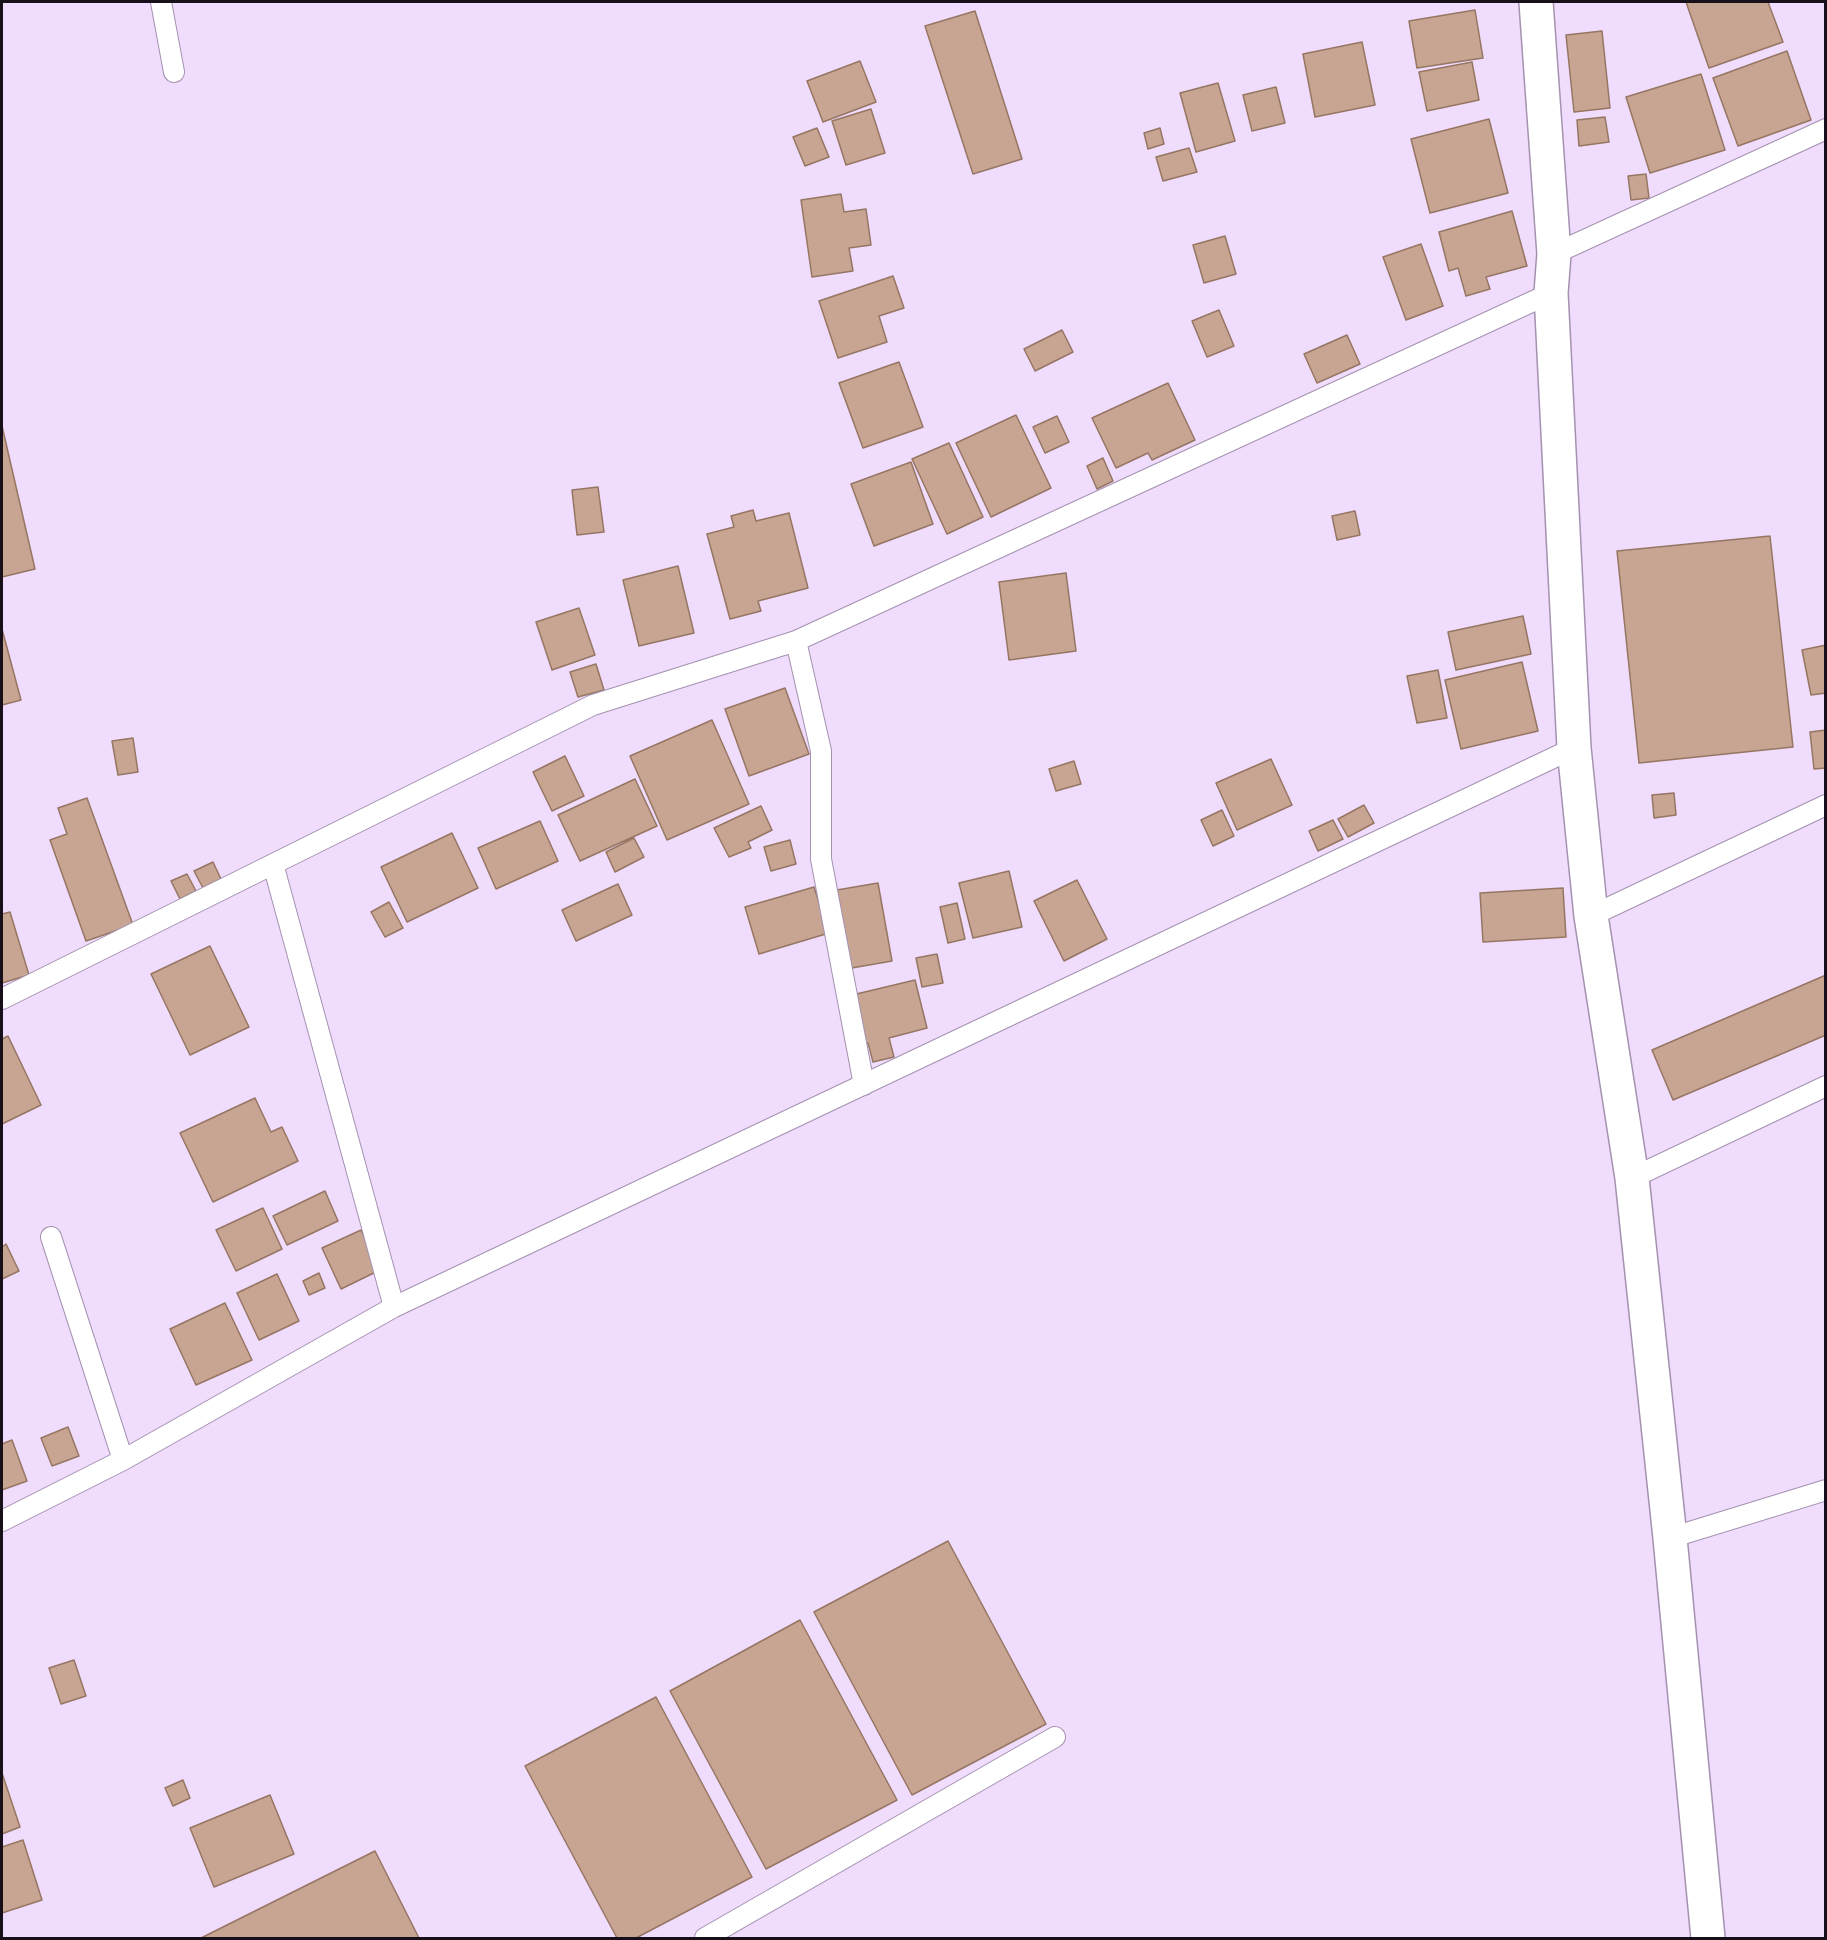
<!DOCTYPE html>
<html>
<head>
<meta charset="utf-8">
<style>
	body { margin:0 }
	#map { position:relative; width:1827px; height:1940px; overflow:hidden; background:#f0dcfd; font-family:"Sofia Sans Condensed",sans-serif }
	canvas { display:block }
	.frame { position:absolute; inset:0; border:3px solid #17101b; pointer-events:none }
</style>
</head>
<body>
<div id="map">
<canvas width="1827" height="1940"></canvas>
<div class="frame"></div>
</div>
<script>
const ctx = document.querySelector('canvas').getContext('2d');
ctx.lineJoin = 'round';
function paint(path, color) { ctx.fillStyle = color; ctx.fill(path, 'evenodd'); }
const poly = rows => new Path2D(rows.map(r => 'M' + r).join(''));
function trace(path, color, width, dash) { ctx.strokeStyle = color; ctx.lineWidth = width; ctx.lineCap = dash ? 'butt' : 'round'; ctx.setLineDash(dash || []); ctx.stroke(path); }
const building = poly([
	[1686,2,1768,2,1783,42,1709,68,1686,2],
	[1475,10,1483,58,1417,68,1409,21,1475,10],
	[975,11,1022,159,973,174,925,26,975,11],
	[1602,31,1610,108,1574,112,1566,35,1602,31],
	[1362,42,1375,105,1315,117,1303,54,1362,42],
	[1787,51,1811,120,1738,146,1713,78,1787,51],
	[860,61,876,102,823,122,807,81,860,61],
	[1472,62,1479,100,1427,111,1419,72,1472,62],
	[1701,74,1725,150,1650,173,1626,97,1701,74],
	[1218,83,1235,141,1196,152,1180,93,1218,83],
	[1276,87,1285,123,1252,131,1243,95,1276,87],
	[871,109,885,153,846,165,832,121,871,109],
	[1605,117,1609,142,1579,146,1577,120,1605,117],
	[1489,119,1508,193,1430,213,1411,139,1489,119],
	[817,128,829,157,805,166,793,137,817,128],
	[1160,128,1164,144,1148,149,1144,133,1160,128],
	[1189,148,1197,172,1163,181,1156,157,1189,148],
	[1646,174,1649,198,1631,200,1628,176,1646,174],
	[841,194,844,212,866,209,871,245,849,248,853,271,812,277,801,200,841,194],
	[1512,211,1527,266,1486,277,1490,289,1466,296,1458,268,1449,271,1439,232,1512,211],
	[1225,236,1236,274,1204,283,1193,245,1225,236],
	[1421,244,1443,306,1406,320,1383,257,1421,244],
	[893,276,904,308,879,316,887,342,838,358,819,301,893,276],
	[1219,310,1234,346,1207,357,1192,321,1219,310],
	[1062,330,1073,352,1035,371,1024,349,1062,330],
	[1347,335,1360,364,1317,383,1304,354,1347,335],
	[899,362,923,427,863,448,839,383,899,362],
	[1168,383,1195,440,1152,460,1148,453,1116,468,1092,418,1168,383],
	[1016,415,1051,488,991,517,956,443,1016,415],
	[1057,416,1069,442,1045,453,1033,427,1057,416],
	[2,426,35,569,2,577,2,426],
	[949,443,983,517,947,534,912,459,949,443],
	[1103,458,1113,481,1097,489,1087,466,1103,458],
	[911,462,933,524,874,546,851,484,911,462],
	[598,487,604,532,577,535,572,490,598,487],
	[753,510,756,521,789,513,808,588,758,601,761,611,730,619,707,534,734,527,731,516,753,510],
	[1355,511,1360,535,1337,540,1332,516,1355,511],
	[1770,536,1793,747,1639,763,1617,551,1770,536],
	[678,566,694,633,639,646,623,580,678,566],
	[1066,573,1076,651,1009,660,999,582,1066,573],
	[579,608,595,655,552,670,536,622,579,608],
	[1523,616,1531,654,1456,670,1448,632,1523,616],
	[2,629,21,700,2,705,2,629],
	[1826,645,1826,693,1811,695,1802,650,1826,645],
	[1522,662,1538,731,1461,749,1445,680,1522,662],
	[596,664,604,690,578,697,570,672,596,664],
	[1438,670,1447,718,1417,723,1407,676,1438,670],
	[785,688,809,754,749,776,725,709,785,688],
	[712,720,749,804,667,840,630,756,712,720],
	[1826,730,1826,768,1814,769,1810,732,1826,730],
	[133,738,138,772,118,775,112,741,133,738],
	[565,756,584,796,552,811,533,772,565,756],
	[1271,759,1292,805,1237,830,1216,783,1271,759],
	[1074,761,1081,784,1056,791,1049,769,1074,761],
	[635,779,657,826,580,861,558,815,635,779],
	[1674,793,1676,815,1654,818,1652,795,1674,793],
	[87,798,133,925,86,941,50,840,67,834,58,808,87,798],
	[1364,805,1374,823,1348,837,1338,819,1364,805],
	[761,806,772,830,748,842,751,848,729,857,714,828,761,806],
	[1222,810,1234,836,1213,846,1201,820,1222,810],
	[1333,820,1343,839,1318,851,1309,831,1333,820],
	[540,821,558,861,496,889,478,848,540,821],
	[452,833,478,888,407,922,381,867,452,833],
	[634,838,644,857,615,872,606,852,634,838],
	[790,840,796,864,771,871,764,847,790,840],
	[213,862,221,879,203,888,194,871,213,862],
	[1009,871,1022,927,973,938,959,883,1009,871],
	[187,874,196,891,180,899,171,881,187,874],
	[1077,880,1107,939,1064,961,1034,901,1077,880],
	[878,883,892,961,846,969,831,891,878,883],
	[618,884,632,915,576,941,562,910,618,884],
	[814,887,829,933,759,954,745,907,814,887],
	[1563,888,1566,937,1483,942,1480,893,1563,888],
	[389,902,403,928,385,937,371,912,389,902],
	[957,903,965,939,948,943,940,907,957,903],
	[10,912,29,975,2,983,2,914,10,912],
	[210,946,249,1027,190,1055,151,974,210,946],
	[937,954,943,983,922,987,916,958,937,954],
	[1826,975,1826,1035,1673,1100,1652,1050,1826,975],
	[915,980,927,1028,889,1038,894,1057,873,1062,868,1043,860,1045,848,996,915,980],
	[8,1036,41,1105,2,1124,2,1039,8,1036],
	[255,1098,271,1132,282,1127,298,1161,213,1202,180,1133,255,1098],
	[325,1191,338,1221,287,1245,273,1216,325,1191],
	[263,1208,282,1249,236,1271,216,1230,263,1208],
	[361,1230,380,1270,341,1289,322,1248,361,1230],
	[6,1244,19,1271,2,1279,2,1247,6,1244],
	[319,1273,325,1288,309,1295,303,1281,319,1273],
	[277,1274,299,1321,259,1340,237,1293,277,1274],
	[225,1303,252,1360,196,1385,170,1329,225,1303],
	[68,1427,79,1456,52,1466,41,1438,68,1427],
	[12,1440,27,1481,2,1490,2,1444,12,1440],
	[948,1541,1046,1724,912,1795,814,1612,948,1541],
	[800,1620,897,1800,766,1869,670,1691,800,1620],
	[74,1660,86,1696,61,1704,49,1668,74,1660],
	[656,1697,752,1877,636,1938,617,1938,525,1766,656,1697],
	[2,1773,20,1827,2,1834,2,1773],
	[183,1780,190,1798,173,1806,165,1788,183,1780],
	[270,1795,294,1854,214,1887,190,1828,270,1795],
	[23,1840,42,1900,2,1913,2,1847,23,1840],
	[375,1851,419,1938,201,1938,375,1851]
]);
paint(building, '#c7a592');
trace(building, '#967663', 1.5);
const lane = poly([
	[161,2,174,72],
	[1554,254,1826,129],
	[796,641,821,751,821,859,864,1085],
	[273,864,394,1307],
	[1591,916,1826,805],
	[2,999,593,705,796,641,1551,293],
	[1632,1178,1826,1086],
	[51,1237,123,1460],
	[2,1521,123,1460,394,1307,1574,748],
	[1670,1538,1826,1490],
	[705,1938,1055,1737]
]);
const street = poly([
	[1536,2,1554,254,1551,293,1574,748,1591,916,1632,1178,1670,1538,1708,1938]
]);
trace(lane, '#a492b0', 22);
trace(street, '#a492b0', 36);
trace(lane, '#fff', 20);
trace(street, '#fff', 33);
</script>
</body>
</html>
